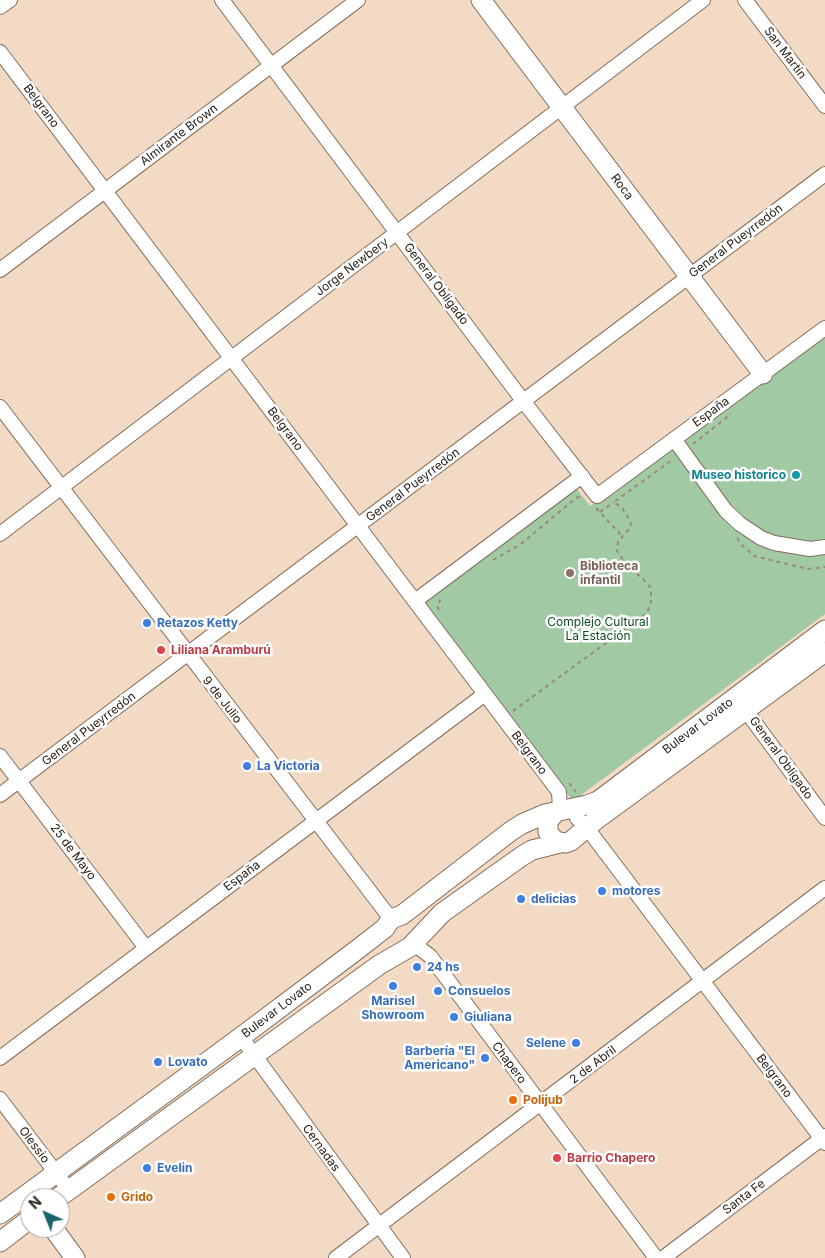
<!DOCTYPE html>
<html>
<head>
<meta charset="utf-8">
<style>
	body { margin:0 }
	#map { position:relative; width:825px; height:1258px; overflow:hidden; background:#f2dac5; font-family:Inter,sans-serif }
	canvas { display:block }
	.north { position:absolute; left:20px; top:1188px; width:50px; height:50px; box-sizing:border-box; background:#fff; border:1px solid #a9a6a3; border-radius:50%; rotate:316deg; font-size:14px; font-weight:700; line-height:20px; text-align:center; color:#292119 }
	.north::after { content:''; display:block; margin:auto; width:18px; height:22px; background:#17656a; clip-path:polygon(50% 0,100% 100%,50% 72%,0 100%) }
</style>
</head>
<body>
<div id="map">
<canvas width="825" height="1258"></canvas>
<div class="north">N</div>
</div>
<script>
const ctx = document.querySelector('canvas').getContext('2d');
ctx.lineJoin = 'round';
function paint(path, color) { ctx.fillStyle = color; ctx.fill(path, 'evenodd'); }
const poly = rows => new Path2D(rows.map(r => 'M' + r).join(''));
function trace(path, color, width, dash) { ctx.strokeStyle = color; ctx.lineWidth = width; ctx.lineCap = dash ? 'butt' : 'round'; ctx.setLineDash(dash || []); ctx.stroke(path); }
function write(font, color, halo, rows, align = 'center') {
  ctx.font = font + ' Inter,sans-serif'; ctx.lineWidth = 5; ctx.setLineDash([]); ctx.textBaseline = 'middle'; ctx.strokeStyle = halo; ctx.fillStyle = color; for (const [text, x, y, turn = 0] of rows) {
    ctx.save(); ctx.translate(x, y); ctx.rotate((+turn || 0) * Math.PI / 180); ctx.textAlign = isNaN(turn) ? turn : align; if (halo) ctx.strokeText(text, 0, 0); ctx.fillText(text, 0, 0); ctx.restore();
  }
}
paint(poly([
	[825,336,825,614,573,801,423,601,576,488,590,506]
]), '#a0c9a4');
const street = poly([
	[222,0,524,402,597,496,825,328],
	[745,0,825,106],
	[0,7,10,0],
	[0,52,559,792,560,810],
	[0,270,358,0],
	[0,407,391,919],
	[674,439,726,511,740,524,761,538,774,543,810,549,825,547],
	[0,534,703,0],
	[415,601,582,476],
	[741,704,825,818],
	[0,756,146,948],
	[0,795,825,174],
	[577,818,587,828,825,1143],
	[414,944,430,956,656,1258],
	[241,1037,403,1258],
	[0,1058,485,694],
	[0,1099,69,1190],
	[336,1258,825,888],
	[663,1258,825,1136]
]);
const secondary = poly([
	[481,0,763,374],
	[555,813,548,821,548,832,555,841,566,843,571,841,597,819,825,652],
	[58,1198,379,965,410,947,442,913,522,856,532,850,560,843],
	[0,1214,241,1037,358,949,385,928,391,919,402,915,511,831,522,824,545,814,587,805,598,801,825,630],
	[53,1228,75,1258],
	[0,1242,30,1219]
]);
trace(street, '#846f5c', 16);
trace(secondary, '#846f5c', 21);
trace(poly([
	[693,444,731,414],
	[596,508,622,536],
	[600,512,614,502],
	[737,538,742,545,754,556,808,569,825,567],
	[493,560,521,544,576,498,582,496],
	[439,610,437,606,442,597],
	[513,711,647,613,651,602,651,588,643,579,626,564,617,551,618,542,630,528,631,522,622,508,614,502,672,460,674,460],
	[569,783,576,792]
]), '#9b8a7b', 2, [4, 4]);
trace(street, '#fff', 14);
trace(secondary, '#fff', 19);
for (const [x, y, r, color] of [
	[796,475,5,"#0f9aa8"],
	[570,573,5,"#8d6e63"],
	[147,623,5,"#3f7fe0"],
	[161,650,5,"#e0444e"],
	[247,766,5,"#3f7fe0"],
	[602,891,5,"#3f7fe0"],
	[521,899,5,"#3f7fe0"],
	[417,967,5,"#3f7fe0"],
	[393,986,5,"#3f7fe0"],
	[438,991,5,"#3f7fe0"],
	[454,1017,5,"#3f7fe0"],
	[576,1043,5,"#3f7fe0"],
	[485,1058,5,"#3f7fe0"],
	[158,1062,5,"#3f7fe0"],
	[513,1100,5,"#e8710a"],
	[557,1158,5,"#e0444e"],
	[147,1168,5,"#3f7fe0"],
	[111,1197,5,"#e8710a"]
]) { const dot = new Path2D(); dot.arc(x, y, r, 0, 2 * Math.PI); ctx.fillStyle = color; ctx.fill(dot); trace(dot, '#fff', 2); }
write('12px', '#292119', '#fff', [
	["San Martín",785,53,53],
	["Belgrano",41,106,53],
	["Almirante Brown",179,135,-37],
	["Roca",622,187,53],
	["General Pueyrredón",736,241,-37],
	["Jorge Newbery",352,267,-37],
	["General Obligado",436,284,53],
	["España",711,412,-36],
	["Belgrano",285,429,53],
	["General Pueyrredón",413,485,-37],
	["9 de Julio",222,700,52],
	["Bulevar Lovato",698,726,-37],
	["General Pueyrredón",89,729,-37],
	["Belgrano",529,753,53],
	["General Obligado",781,758,54],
	["25 de Mayo",73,852,53],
	["España",242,876,-37],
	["Bulevar Lovato",277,1010,-37],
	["Chapero",509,1063,53],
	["2 de Abril",593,1065,-37],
	["Belgrano",774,1076,53],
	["Olessio",34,1145,53],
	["Cernadas",321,1148,54],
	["Santa Fe",744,1197,-37]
]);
write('bold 12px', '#0d838f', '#fff', [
	["Museo historico",786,475]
], 'right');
write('bold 12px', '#785e54', '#fff', [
	["Biblioteca",580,566],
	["infantil",580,580]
], 'left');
write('12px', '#0c4c1d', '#fff', [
	["Complejo Cultural",598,622],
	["La Estación",598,636]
]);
write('bold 12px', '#366cbe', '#fff', [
	["Retazos Ketty",157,623],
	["La Victoria",257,766],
	["motores",612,891],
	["delicias",531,899],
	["24 hs",427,967],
	["Consuelos",448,991],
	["Marisel",393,1001,"center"],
	["Showroom",393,1015,"center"],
	["Giuliana",464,1017],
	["Selene",566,1043,"right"],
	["Barbería \"El",475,1051,"right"],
	["Americano\"",475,1065,"right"],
	["Lovato",168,1062],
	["Evelin",157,1168]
], 'left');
write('bold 12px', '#be3a42', '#fff', [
	["Liliana Aramburú",171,650],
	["Barrio Chapero",567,1158]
], 'left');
write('bold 12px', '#c56008', '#fff', [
	["Polijub",523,1100],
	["Grido",121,1197]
], 'left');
</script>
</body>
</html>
